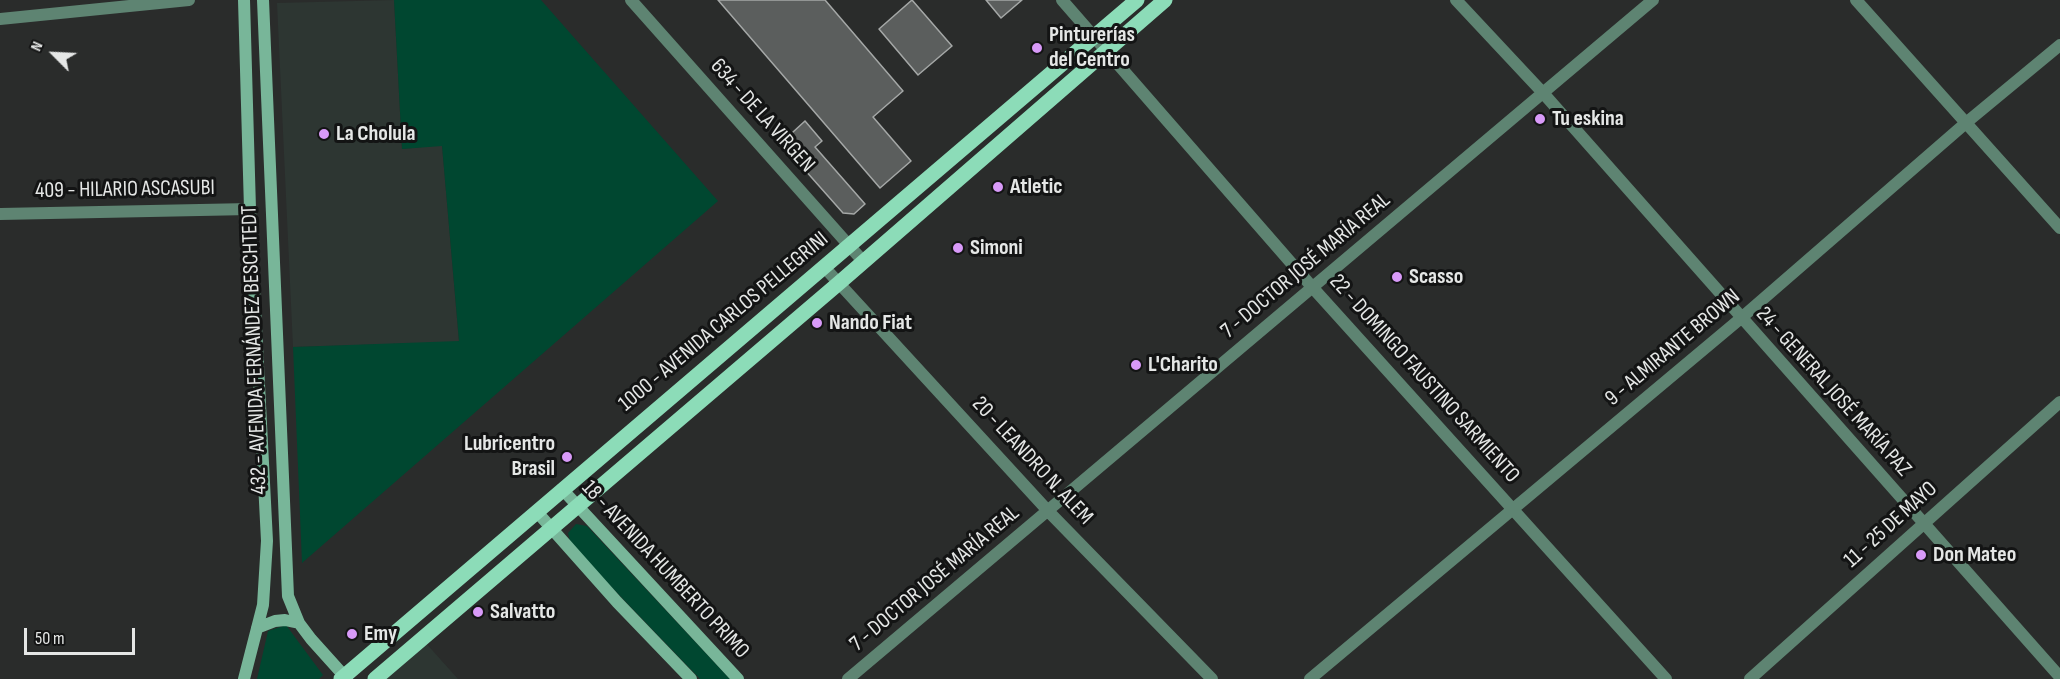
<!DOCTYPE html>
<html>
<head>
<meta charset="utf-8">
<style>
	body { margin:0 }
	#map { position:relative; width:2060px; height:679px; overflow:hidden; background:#2a2c2b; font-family:"Sofia Sans Condensed",sans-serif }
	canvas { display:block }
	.north { position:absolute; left:24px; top:24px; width:60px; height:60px; -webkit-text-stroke:4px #131414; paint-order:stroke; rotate:294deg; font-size:16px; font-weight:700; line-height:24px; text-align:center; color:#e5e7e6 }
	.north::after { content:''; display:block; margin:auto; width:21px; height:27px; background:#e5e7e6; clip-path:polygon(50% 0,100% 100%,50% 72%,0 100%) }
	.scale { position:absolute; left:24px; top:628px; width:111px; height:27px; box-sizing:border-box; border:3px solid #e5e7e6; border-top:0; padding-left:8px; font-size:18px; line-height:21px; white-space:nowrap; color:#e5e7e6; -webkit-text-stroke:4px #131414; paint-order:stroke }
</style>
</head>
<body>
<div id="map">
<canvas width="2060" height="679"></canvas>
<div class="north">N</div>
<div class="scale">50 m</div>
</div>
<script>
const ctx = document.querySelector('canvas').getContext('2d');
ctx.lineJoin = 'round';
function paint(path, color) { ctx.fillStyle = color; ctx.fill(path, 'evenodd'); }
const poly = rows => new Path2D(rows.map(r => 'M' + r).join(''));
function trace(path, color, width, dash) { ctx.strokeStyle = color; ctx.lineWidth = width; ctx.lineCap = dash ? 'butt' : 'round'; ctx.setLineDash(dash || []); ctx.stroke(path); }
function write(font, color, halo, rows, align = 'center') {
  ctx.font = font + ' "Sofia Sans Condensed",sans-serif'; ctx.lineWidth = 6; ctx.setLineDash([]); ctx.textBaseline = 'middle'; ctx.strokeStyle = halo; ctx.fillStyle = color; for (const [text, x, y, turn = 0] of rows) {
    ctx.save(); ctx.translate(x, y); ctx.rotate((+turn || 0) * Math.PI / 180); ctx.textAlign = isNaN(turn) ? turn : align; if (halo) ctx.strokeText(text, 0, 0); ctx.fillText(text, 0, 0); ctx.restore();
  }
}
paint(poly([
	[394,0,402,149,442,145,459,342,293,347,277,3],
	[424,641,458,679,382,679]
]), '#2d3632');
paint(poly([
	[394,0,541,0,718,201,302,563,293,347,459,341,442,146,402,149],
	[576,524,587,526,730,679,700,679,571,545,568,533],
	[286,625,323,675,319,679,257,679,268,631]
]), '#004730');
const building = poly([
	[718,0,825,0,903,91,873,117,911,161,880,188,718,0],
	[912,0,952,46,918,75,879,29,912,0],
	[986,0,1022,0,1001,18,986,0],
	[805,121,822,141,815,147,865,204,854,214,843,213,781,143,805,121]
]);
paint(building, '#5b5e5d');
trace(building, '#a5a8a7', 1.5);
trace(poly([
	[631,0,862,260],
	[1062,0,1313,288,1666,679],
	[1456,0,1544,94,2060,677],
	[1856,0,2060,228],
	[0,19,189,0],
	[0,214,250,209],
	[825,268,1049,512,1212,679],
	[848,679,1653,0],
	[1310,679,1740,319,1967,122,2060,45],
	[1750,679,2060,402]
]), '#5e8472', 12);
trace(poly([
	[244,0,250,209,267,541,263,605,244,679],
	[263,0,288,596,299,623,311,639,347,679],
	[562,489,738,679],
	[537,512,617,602,691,679],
	[257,628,275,621,285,620,299,623]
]), '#78b699', 12);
trace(poly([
	[341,679,1137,0],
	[375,679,839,283,1165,0]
]), '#8cdcb8', 15);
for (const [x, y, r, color] of [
	[1037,48,6,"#d89af8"],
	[1540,119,6,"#d89af8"],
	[324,134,6,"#d89af8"],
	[998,187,6,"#d89af8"],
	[958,248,6,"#d89af8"],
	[1397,277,6,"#d89af8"],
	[817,323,6,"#d89af8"],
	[1136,365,6,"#d89af8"],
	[567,457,6,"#d89af8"],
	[1921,555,6,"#d89af8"],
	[478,612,6,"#d89af8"],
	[352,634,6,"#d89af8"]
]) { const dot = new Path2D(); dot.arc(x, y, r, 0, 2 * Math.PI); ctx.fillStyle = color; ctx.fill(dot); trace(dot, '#131414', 2); }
write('bold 22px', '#e5e7e6', '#131414', [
	["Pinturerías",1049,35],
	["del Centro",1049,60],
	["Tu eskina",1552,119],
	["La Cholula",336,134],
	["Atletic",1010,187],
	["Simoni",970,248],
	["Scasso",1409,277],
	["Nando Fiat",829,323],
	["L'Charito",1148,365],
	["Lubricentro",555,444,"right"],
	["Brasil",555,469,"right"],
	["Don Mateo",1933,555],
	["Salvatto",490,612],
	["Emy",364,634]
], 'left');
write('22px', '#e5e7e6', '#131414', [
	["634 - DE LA VIRGEN",762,116,48],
	["409 - HILARIO ASCASUBI",125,190,-1],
	["7 - DOCTOR JOSÉ MARÍA REAL",1306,266,-40],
	["1000 - AVENIDA CARLOS PELLEGRINI",724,322,-40],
	["9 - ALMIRANTE BROWN",1673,348,-40],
	["432 - AVENIDA FERNÁNDEZ BESCHTEDT",255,350,-92],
	["22 - DOMINGO FAUSTINO SARMIENTO",1424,379,48],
	["24 - GENERAL JOSÉ MARÍA PAZ",1833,392,48],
	["20 - LEANDRO N. ALEM",1032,461,47],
	["11 - 25 DE MAYO",1891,525,-42],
	["18 - AVENIDA HUMBERTO PRIMO",665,570,47],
	["7 - DOCTOR JOSÉ MARÍA REAL",935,579,-40]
]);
</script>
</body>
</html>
